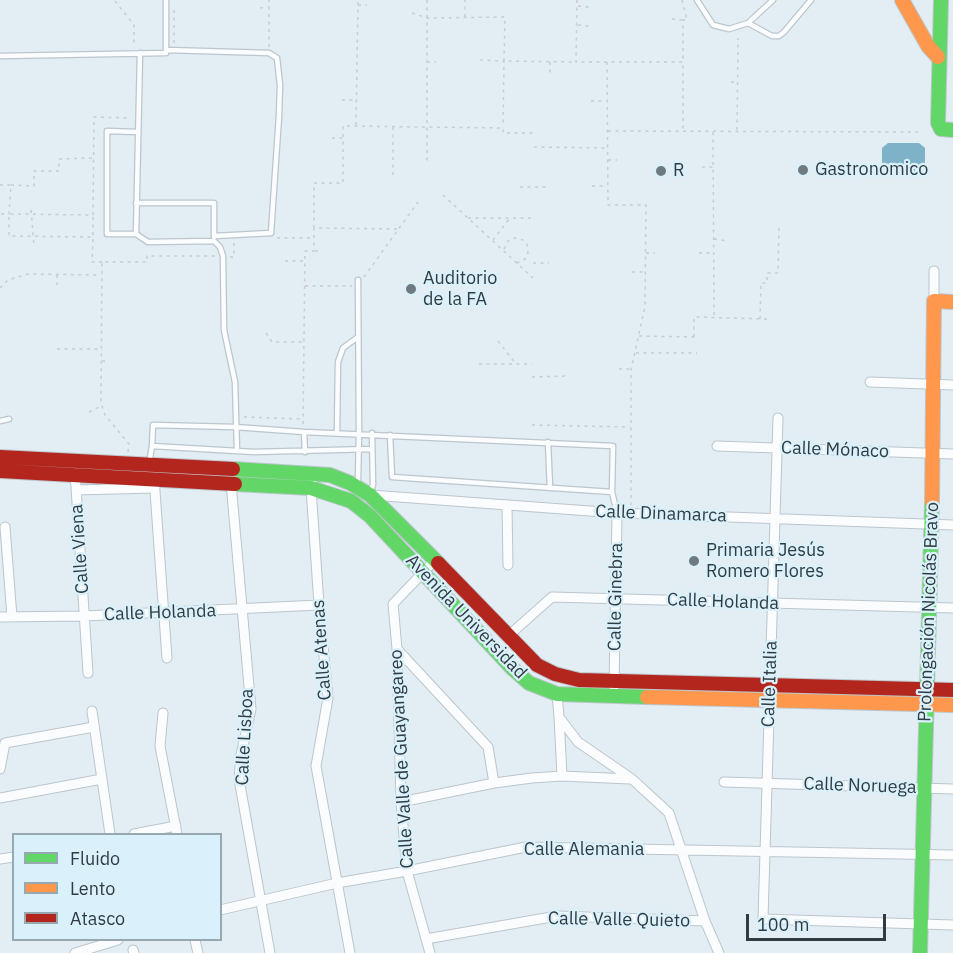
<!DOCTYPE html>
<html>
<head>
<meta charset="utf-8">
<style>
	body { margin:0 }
	#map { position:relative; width:953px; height:953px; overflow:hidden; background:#e2eef4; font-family:"IBM Plex Sans",sans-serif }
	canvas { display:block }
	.legend { position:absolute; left:12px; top:833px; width:210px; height:108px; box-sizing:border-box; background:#daf1fc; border:2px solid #96a9b1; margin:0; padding:8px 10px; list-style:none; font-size:18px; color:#303c41 }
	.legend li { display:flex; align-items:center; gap:12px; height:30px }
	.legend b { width:30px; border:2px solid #96a9b1 }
	.scale { position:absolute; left:746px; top:914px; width:140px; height:27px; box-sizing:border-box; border:3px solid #303c41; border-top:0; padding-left:8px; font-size:18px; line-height:21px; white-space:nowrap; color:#303c41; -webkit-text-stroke:4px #daf1fc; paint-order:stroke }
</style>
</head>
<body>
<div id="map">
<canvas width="953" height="953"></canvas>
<ul class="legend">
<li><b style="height:8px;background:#63d668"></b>Fluido</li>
<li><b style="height:8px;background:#ff974d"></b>Lento</li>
<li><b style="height:8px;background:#b3261e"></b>Atasco</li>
</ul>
<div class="scale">100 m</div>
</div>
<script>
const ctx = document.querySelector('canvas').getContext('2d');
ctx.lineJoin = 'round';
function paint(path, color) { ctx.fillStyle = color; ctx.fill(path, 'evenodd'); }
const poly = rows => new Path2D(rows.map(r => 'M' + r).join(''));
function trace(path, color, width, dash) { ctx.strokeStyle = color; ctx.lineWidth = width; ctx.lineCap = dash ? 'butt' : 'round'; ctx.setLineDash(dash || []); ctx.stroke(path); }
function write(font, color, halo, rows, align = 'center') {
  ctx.font = font + ' "IBM Plex Sans",sans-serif'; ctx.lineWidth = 4.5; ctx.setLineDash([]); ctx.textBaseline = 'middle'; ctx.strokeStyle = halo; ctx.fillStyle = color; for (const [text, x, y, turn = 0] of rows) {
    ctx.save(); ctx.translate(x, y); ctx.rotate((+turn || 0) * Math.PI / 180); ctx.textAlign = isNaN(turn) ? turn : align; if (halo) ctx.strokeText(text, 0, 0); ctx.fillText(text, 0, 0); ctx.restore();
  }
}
paint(poly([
	[888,143,919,143,925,148,925,166,919,172,888,172,882,166,882,148]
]), '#7db2c9');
const lane = poly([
	[697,0,713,25,729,29,748,23,773,0],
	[748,23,772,36,779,36,784,32,811,0],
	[167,50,269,53,277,58,280,85,279,116,271,233,214,236],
	[140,53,136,234,148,242,214,241,220,247,223,256,224,330,235,382,237,451],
	[0,56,166,53,166,0],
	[136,203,214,203,214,237],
	[136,234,107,234,107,131,138,132],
	[0,421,9,419],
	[304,432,305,452],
	[337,432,338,362,343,348,358,337],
	[390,435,392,477,612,492],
	[548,442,550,488],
	[372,449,254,452,152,446,153,425,235,427,304,432,613,446,612,492,617,513],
	[149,464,152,446],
	[356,483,358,480,359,433,358,280],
	[370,493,373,485,372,433]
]);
const street = poly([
	[934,271,934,301],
	[870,382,953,385],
	[778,418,763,919,953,925],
	[717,446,953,454],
	[75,472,88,673],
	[312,473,311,488,319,605,328,698,316,766,350,953],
	[154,478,167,658],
	[231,483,251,709,241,755,239,779,270,953],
	[76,490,155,488],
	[371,495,617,513,953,525],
	[507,506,508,565],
	[5,527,12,617],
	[0,617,84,616,319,605],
	[507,637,552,597,953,608],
	[397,649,488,747,494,783],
	[614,687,617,513],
	[557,694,559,717,578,742,632,779,669,813,705,921,719,953],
	[92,711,110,834],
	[163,713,160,746,177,834],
	[559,717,562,776],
	[0,769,5,743,94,727],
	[724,782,953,789],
	[0,798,102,779],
	[401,802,494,783,532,778,562,776,630,779],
	[134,834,176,826],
	[0,859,14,857],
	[220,910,337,883,407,871,526,847,953,855],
	[426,939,557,916,705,921],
	[195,940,198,953],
	[133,950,134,953],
	[75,953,118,940],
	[430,953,407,871,401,802,397,649,393,604,435,560]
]);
const fast = poly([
	[941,0,938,123,941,129,953,130],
	[233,469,330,475,350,483,370,495,438,563],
	[235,484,311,488,351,501,370,516,512,668,529,683,557,694,647,697],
	[920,953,932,501]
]);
const slow = poly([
	[902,0,928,46,938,57],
	[932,501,934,301,953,302],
	[647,697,953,705]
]);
const jam = poly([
	[0,457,233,469],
	[0,471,235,484],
	[438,563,537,665,555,674,579,680,953,690]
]);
trace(lane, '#bcc6cc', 7);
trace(street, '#bcc6cc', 11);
trace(fast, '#bcc6cc', 16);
trace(slow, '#bcc6cc', 16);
trace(jam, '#bcc6cc', 16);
trace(poly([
	[427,0,427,163],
	[577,0,576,62,683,62,683,130],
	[682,0,687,20,683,20,683,61],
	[115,1,134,25,134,46],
	[358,5,367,5],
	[578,6,589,7],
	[260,8,268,7],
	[174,10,174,44],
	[412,13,427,18,505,17,504,61,575,62],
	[465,17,465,0],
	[672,19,683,20],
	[578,25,589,26],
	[269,47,269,0],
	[480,60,504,61,503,127],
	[427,62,436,62],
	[550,62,550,76],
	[607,62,608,205,646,205,645,306,631,370,631,505],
	[731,82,737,82],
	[342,100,355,100],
	[591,101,606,101],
	[356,125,358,0],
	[393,127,393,175],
	[737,130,738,38],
	[608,131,918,132],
	[713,132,714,317],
	[332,138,342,138],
	[534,147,606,148],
	[608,160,617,160],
	[702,167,713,167],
	[0,185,11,185,9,214,0,214],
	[11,185,34,186,34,171,59,171,59,159,94,158],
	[592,186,606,186],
	[520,187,547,187],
	[443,195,533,278],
	[31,210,34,246],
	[468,218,533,218],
	[314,228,314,183,343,183,343,126,503,128,503,133,534,133],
	[93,235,93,216],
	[277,238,314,238],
	[714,239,728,241],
	[493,240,510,218],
	[504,249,508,241,515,238,523,240,527,244,528,253,525,259,517,263],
	[315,251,321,251],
	[646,253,655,253],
	[699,253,713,253],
	[230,257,234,257,234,242],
	[285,261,304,261],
	[102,262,92,262,93,237,9,236,9,214,93,215,94,117,130,118],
	[533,263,549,263],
	[632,272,644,272],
	[57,275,57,285],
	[364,277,418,202],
	[305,286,352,286],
	[0,288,8,280,28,274,101,275],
	[760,319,761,283,767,283,767,273,778,273,779,226],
	[266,333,272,342,303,342],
	[639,336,698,337],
	[694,337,694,317,767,319],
	[498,341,516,364],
	[57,349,100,349],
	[636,353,697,353],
	[102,361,108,361],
	[479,364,532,364],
	[619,369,630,369],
	[532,377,568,376],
	[89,412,101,406],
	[244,417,302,419],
	[303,424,305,251,314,251,314,228,399,229],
	[532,425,630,427],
	[128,452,129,444,105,415,101,403,102,262,147,262,147,256,216,256]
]), '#c9ccd0', 1.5, [3, 4.5]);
trace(lane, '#fbfcfd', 4.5);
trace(street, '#fbfcfd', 9);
trace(fast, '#63d668', 14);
trace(slow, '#ff974d', 14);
trace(jam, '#b3261e', 14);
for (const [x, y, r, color] of [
	[803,170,6,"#6e7a80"],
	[661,171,6,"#6e7a80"],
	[411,289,6,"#6e7a80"],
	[694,561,6,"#6e7a80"]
]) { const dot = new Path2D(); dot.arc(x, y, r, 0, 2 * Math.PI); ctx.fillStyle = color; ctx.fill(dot); trace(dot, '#daf1fc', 2); }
write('18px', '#303c41', '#daf1fc', [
	["Gastronomico",815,170],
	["R",673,171],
	["Auditorio",423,279],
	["de la FA",423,300],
	["Primaria Jesús",706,551],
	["Romero Flores",706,572]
], 'left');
write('18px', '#303c41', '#daf1fc', [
	["Calle Mónaco",835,450,2],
	["Calle Dinamarca",661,514,2],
	["Calle Viena",80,549,-94],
	["Calle Ginebra",616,597,-89],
	["Calle Holanda",723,602,2],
	["Prolongación Nicolás Bravo",929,612,-88],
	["Calle Holanda",160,613,-2],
	["Avenida Universidad",466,617,46],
	["Calle Atenas",322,650,-94],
	["Calle Italia",770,684,-88],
	["Calle Lisboa",245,737,-87],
	["Calle Valle de Guayangareo",402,759,-93],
	["Calle Noruega",860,786,2],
	["Calle Alemania",584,850],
	["Calle Valle Quieto",619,920,1]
]);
</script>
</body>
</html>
